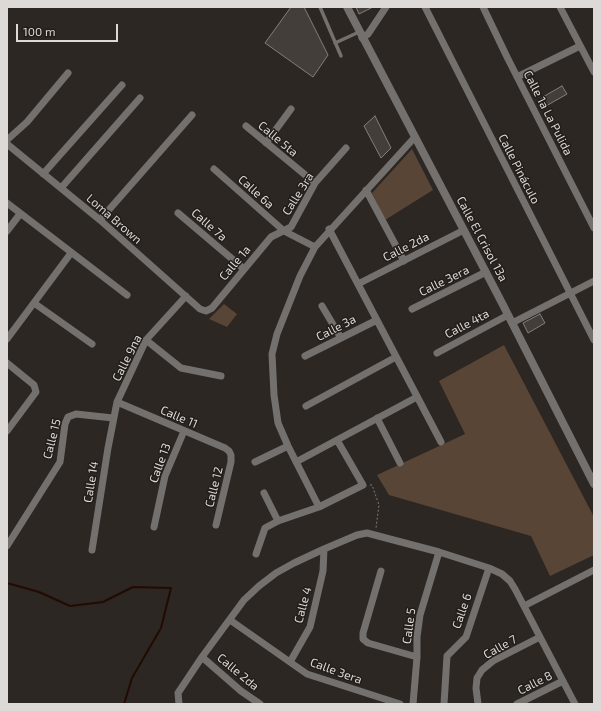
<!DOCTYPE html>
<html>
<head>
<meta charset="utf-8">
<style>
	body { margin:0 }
	#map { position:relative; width:601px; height:711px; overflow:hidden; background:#2c2723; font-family:"Exo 2",sans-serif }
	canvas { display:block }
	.frame { position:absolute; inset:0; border:8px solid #ddd9d7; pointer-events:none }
	.scale { position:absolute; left:16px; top:24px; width:102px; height:18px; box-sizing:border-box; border:2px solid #ddd9d7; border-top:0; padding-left:5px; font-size:12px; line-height:14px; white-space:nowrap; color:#ddd9d7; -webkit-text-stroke:3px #231e1a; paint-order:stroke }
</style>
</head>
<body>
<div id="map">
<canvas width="601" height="711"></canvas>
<div class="frame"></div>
<div class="scale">100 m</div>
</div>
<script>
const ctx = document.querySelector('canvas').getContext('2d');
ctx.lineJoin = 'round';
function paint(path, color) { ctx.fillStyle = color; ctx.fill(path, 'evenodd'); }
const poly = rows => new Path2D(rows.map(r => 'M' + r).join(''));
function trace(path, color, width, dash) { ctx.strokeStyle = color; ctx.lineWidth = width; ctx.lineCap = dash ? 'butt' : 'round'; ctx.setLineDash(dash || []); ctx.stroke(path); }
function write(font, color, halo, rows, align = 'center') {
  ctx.font = font + ' "Exo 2",sans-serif'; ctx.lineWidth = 3; ctx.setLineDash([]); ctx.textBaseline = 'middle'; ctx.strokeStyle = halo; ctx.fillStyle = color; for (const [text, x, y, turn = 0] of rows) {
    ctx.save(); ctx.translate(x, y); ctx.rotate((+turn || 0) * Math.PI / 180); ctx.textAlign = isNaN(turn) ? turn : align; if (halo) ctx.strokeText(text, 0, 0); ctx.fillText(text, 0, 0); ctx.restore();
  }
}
paint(poly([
	[412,149,433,190,385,220,372,193],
	[224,304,237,314,227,327,209,319],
	[504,345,594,517,594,555,550,576,531,536,389,495,377,475,465,434,439,381]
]), '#584536');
trace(poly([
	[7,583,39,592,70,606,103,602,133,587,171,588,161,628,132,678,124,704]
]), '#220b00', 2);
const building = poly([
	[291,7,304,7,328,55,313,77,265,43,291,7],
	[356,7,373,7,359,14,356,7],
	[562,86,567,94,546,106,541,98,562,86],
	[375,116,391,148,381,158,364,126,375,116],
	[540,314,545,323,528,333,523,323,540,314]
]);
paint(building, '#433e39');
trace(building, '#857e79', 1);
trace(poly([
	[370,485,372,485,379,505,376,528]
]), '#807c79', 1, [2, 2]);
trace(poly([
	[320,7,341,56],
	[335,43,359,32]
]), '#73706e', 3.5);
trace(poly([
	[425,7,594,340],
	[483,7,507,57,594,228],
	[560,7,594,72],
	[362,38,368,34,386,7],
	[517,77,580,46],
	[246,126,315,183],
	[7,140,27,122,68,73],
	[266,143,291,109],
	[7,144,100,220,200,309,206,311,212,308,271,237,291,227,315,183,346,148],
	[214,169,284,231,315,247],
	[43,174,122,85],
	[61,188,140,98],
	[366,190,404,261],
	[7,203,127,295],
	[178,213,244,269],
	[100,220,192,115],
	[329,229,441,442],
	[7,231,20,214],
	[358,284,464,230],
	[34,303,92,344],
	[322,306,341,338],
	[412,309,486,272],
	[512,323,594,281],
	[7,339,71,253],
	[146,340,181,368,221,376],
	[437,353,508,315],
	[305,356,377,320],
	[7,363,34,385,36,392,7,431],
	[117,402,225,448,229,451,231,455,231,462,216,525],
	[306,406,396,357],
	[377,418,400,463],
	[255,462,288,446],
	[296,462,417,397],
	[264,493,278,521],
	[319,507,288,446,278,423,274,395,272,354,277,334,300,276,315,247,415,137],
	[154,527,165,476,184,431],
	[7,546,60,462,65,424,68,417,76,414,113,418],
	[92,550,108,448,117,402,146,340,186,296],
	[256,554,265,528,278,521,319,507,363,485,337,440],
	[381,571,363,633,363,639,368,643,417,657],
	[524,606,594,570],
	[230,620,307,674,400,704],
	[202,657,241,691,260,704],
	[290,662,310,627,323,571,324,549],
	[179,704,178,693,202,657,244,600,259,586,276,573,294,563,324,549,357,535,367,533,439,552,489,568,502,574,510,581,515,589,575,704],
	[413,704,417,657,417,637,420,615,439,552],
	[444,704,447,656,466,637,489,568],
	[478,704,476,688,477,678,482,670,493,661,540,637],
	[517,704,563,681]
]), '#73706e', 7);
trace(poly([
	[347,7,502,303,594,484]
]), '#73706e', 8);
write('12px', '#ddd9d7', '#231e1a', [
	["Calle 1a La Pulida",548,113,63],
	["Calle 5ta",278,139,40],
	["Calle Pináculo",519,169,63],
	["Calle 6a",256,192,42],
	["Calle 3ra",298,194,-58],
	["Loma Brown",114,219,41],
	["Calle 7a",209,225,41],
	["Calle El Crisol 13a",482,239,62],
	["Calle 2da",406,247,-27],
	["Calle 1a",235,263,-50],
	["Calle 3era",444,281,-26],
	["Calle 4ta",467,324,-28],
	["Calle 3a",336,328,-27],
	["Calle 9na",127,358,-63],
	["Calle 11",179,417,23],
	["Calle 15",52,439,-76],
	["Calle 13",160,463,-70],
	["Calle 14",91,482,-81],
	["Calle 12",214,487,-76],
	["Calle 4",303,605,-75],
	["Calle 6",462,611,-71],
	["Calle 5",409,626,-82],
	["Calle 7",500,647,-29],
	["Calle 3era",336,671,20],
	["Calle 2da",238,672,40],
	["Calle 8",535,683,-27]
]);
</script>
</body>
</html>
